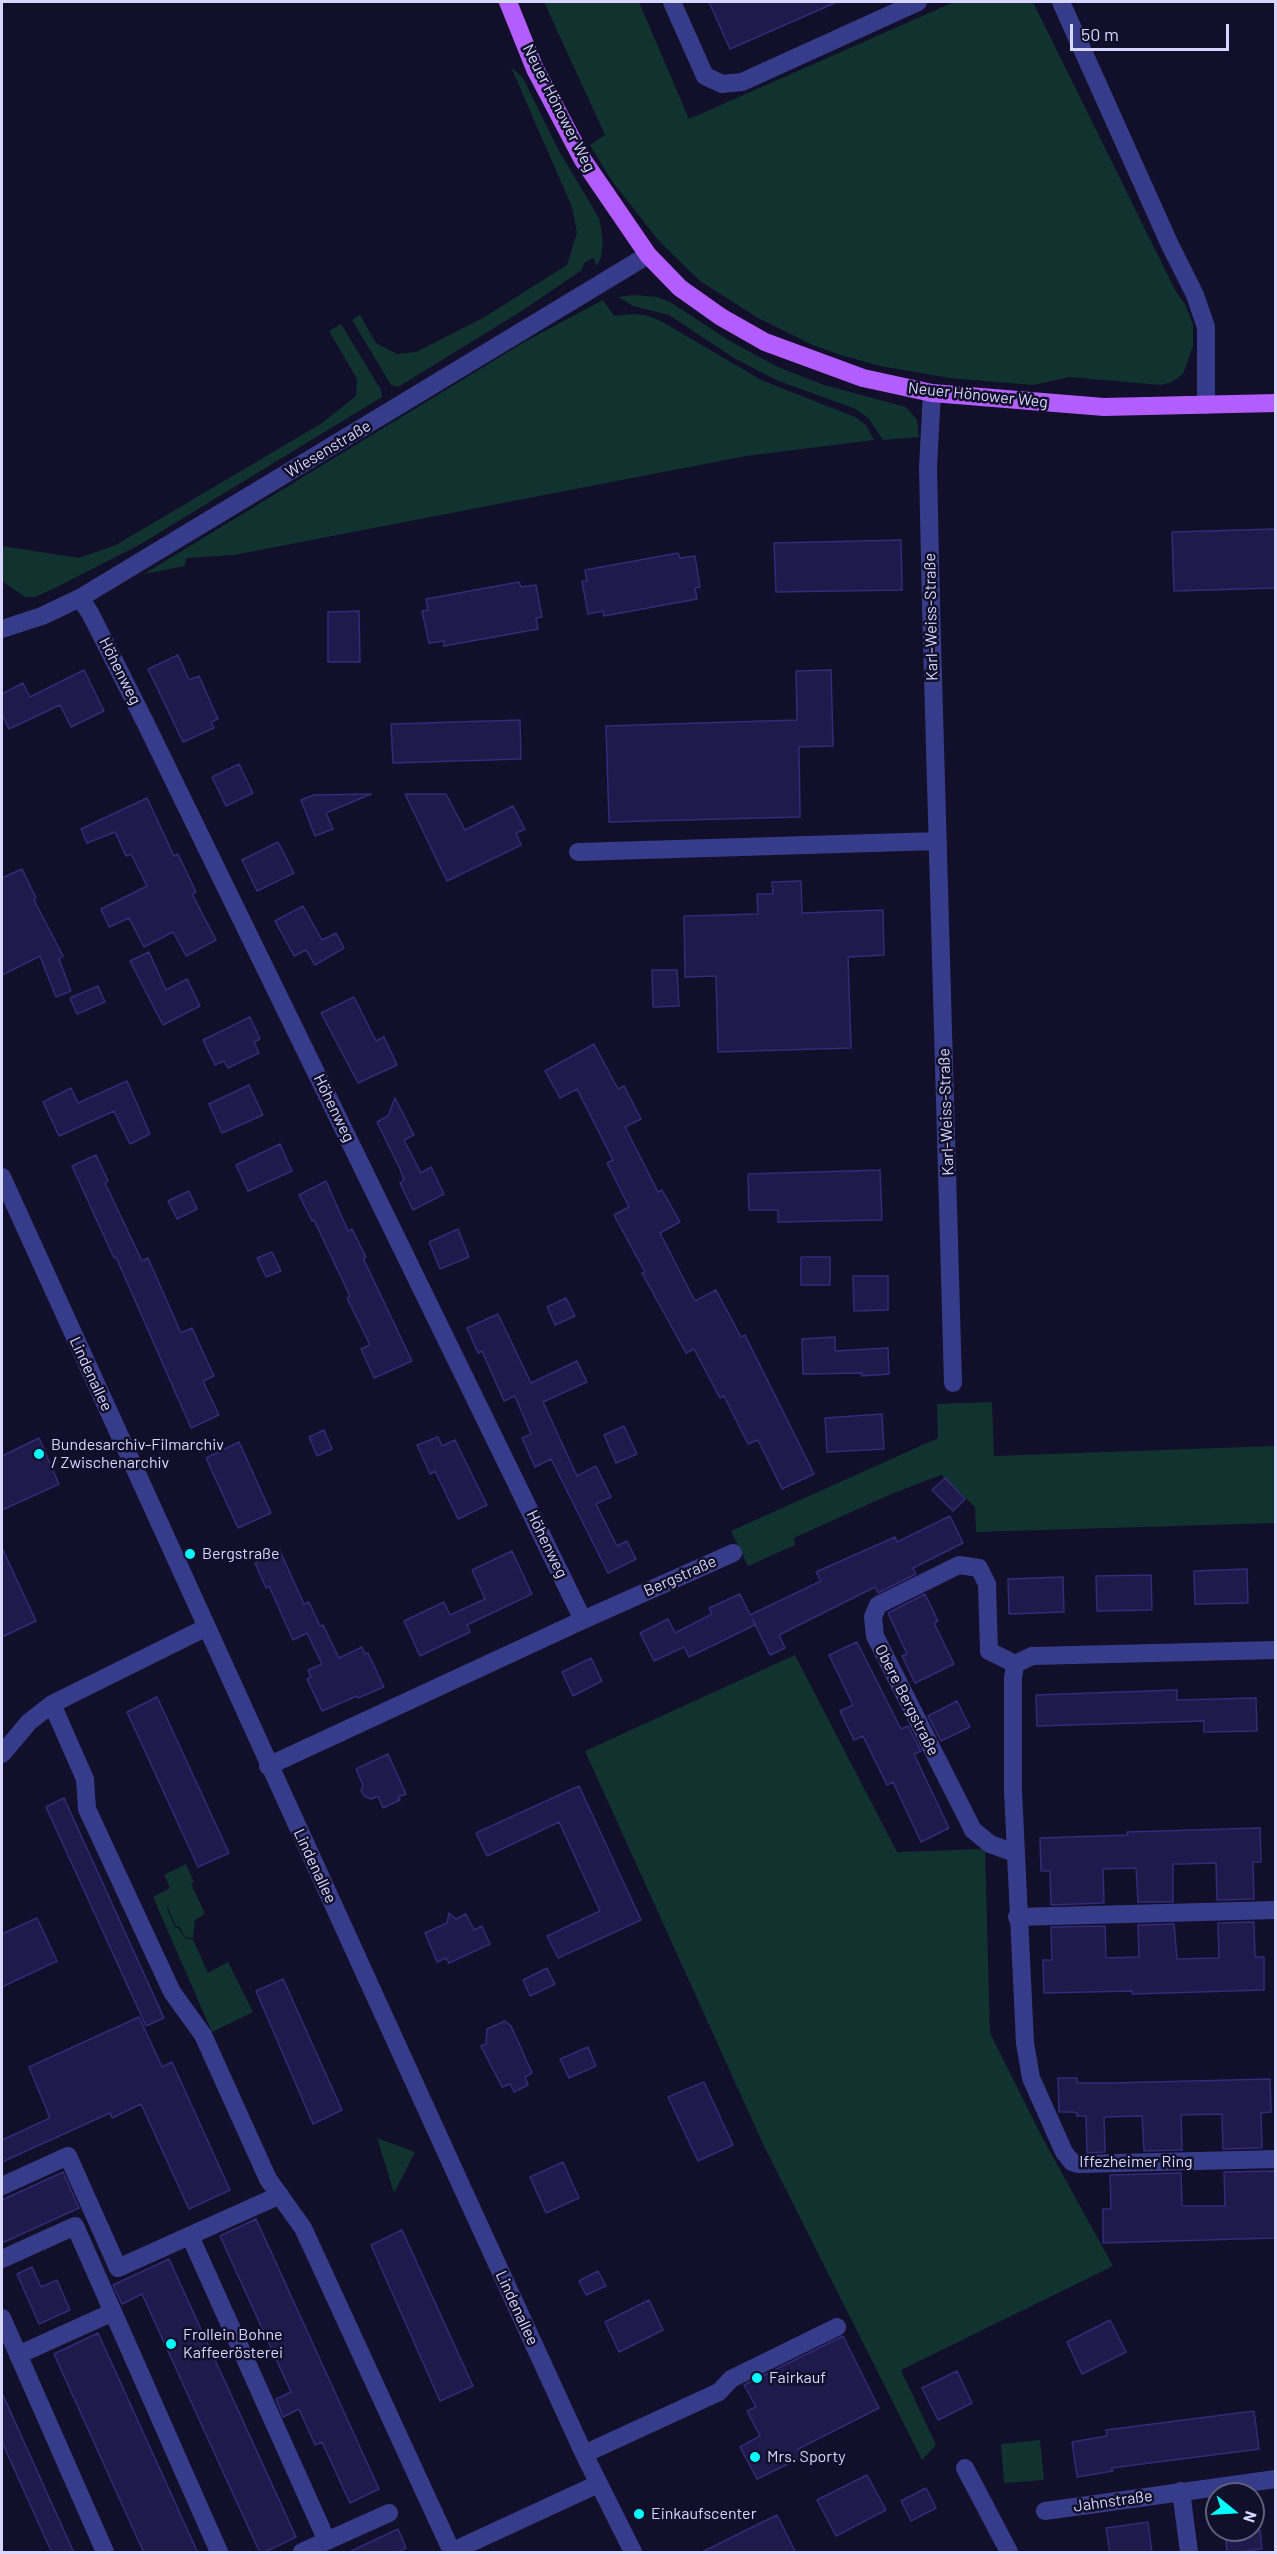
<!DOCTYPE html>
<html>
<head>
<meta charset="utf-8">
<style>
	body { margin:0 }
	#map { position:relative; width:1277px; height:2554px; overflow:hidden; background:#110f29; font-family:Barlow,sans-serif }
	canvas { display:block }
	.frame { position:absolute; inset:0; border:3px solid #d7d6ff; pointer-events:none }
	.north { position:absolute; left:1205px; top:2482px; width:60px; height:60px; box-sizing:border-box; background:#110f29; border:2px solid #605f7f; border-radius:50%; rotate:108deg; font-size:16px; font-weight:700; line-height:24px; text-align:center; color:#d7d6ff }
	.north::after { content:''; display:block; margin:auto; width:21px; height:27px; background:#02fdff; clip-path:polygon(50% 0,100% 100%,50% 72%,0 100%) }
	.scale { position:absolute; left:1070px; top:24px; width:159px; height:27px; box-sizing:border-box; border:3px solid #d7d6ff; border-top:0; padding-left:8px; font-size:18px; line-height:21px; white-space:nowrap; color:#d7d6ff; -webkit-text-stroke:4px #110f29; paint-order:stroke }
</style>
</head>
<body>
<div id="map">
<canvas width="1277" height="2554"></canvas>
<div class="frame"></div>
<div class="north">N</div>
<div class="scale">50 m</div>
</div>
<script>
const ctx = document.querySelector('canvas').getContext('2d');
ctx.lineJoin = 'round';
function paint(path, color) { ctx.fillStyle = color; ctx.fill(path, 'evenodd'); }
const poly = rows => new Path2D(rows.map(r => 'M' + r).join(''));
function trace(path, color, width, dash) { ctx.strokeStyle = color; ctx.lineWidth = width; ctx.lineCap = dash ? 'butt' : 'round'; ctx.setLineDash(dash || []); ctx.stroke(path); }
function write(font, color, halo, rows, align = 'center') {
  ctx.font = font + ' Barlow,sans-serif'; ctx.lineWidth = 5; ctx.setLineDash([]); ctx.textBaseline = 'middle'; ctx.strokeStyle = halo; ctx.fillStyle = color; for (const [text, x, y, turn = 0] of rows) {
    ctx.save(); ctx.translate(x, y); ctx.rotate((+turn || 0) * Math.PI / 180); ctx.textAlign = isNaN(turn) ? turn : align; if (halo) ctx.strokeText(text, 0, 0); ctx.fillText(text, 0, 0); ctx.restore();
  }
}
paint(poly([
	[544,2,639,2,689,119,954,2,1033,2,1175,290,1186,306,1193,325,1193,346,1183,374,1172,382,1161,385,1069,377,1034,385,949,378,880,366,841,355,813,345,758,318,700,281,659,241,612,181,590,145,605,135],
	[511,67,523,78,559,151,599,218,603,240,601,258,597,266,593,258,584,263,582,270,520,312,398,387,391,385,352,320,360,315,376,343,397,354,416,352,483,318,567,265,577,233,572,207],
	[633,295,657,297,670,302,728,340,778,367,824,385,906,407,917,420,919,437,883,440,869,419,856,409,776,380,734,358,669,315,633,306,618,297],
	[603,300,614,316,632,314,645,315,661,321,761,380,855,417,866,425,874,440,746,456,234,555,186,558,185,566,144,574,526,341],
	[341,324,381,390,382,397,139,545,55,588,35,597,25,597,2,581,2,546,79,558,116,545,322,423,356,396,357,379,329,331],
	[992,1402,994,1456,1275,1446,1275,1523,976,1532,975,1507,941,1475,891,1494,794,1538,795,1545,748,1566,731,1531,938,1438,937,1404],
	[795,1655,897,1852,985,1849,990,2033,1041,2135,1113,2266,901,2370,936,2445,922,2460,763,2144,585,1751],
	[186,1864,194,1882,191,1884,205,1914,195,1920,193,1938,185,1937,180,1927,176,1926,168,1908,170,1903,167,1909,175,1927,179,1929,185,1938,193,1940,208,1973,228,1962,253,2012,212,2032,153,1897,170,1888,164,1875],
	[377,2138,415,2152,394,2193],
	[1040,2440,1044,2480,1004,2483,1001,2444]
]), '#11332f');
const building = poly([
	[709,2,837,2,730,49,709,2],
	[1275,529,1275,588,1174,591,1172,532,1275,529],
	[901,540,902,590,776,592,774,543,901,540],
	[678,553,680,558,695,556,700,587,695,588,697,599,604,616,603,611,588,614,582,581,587,581,585,570,678,553],
	[519,582,521,587,536,585,542,617,536,618,538,629,444,646,444,641,429,643,422,611,428,610,426,599,519,582],
	[359,611,360,662,328,662,328,612,359,611],
	[178,655,189,680,199,676,218,719,211,722,214,728,183,742,148,669,178,655],
	[84,670,104,711,71,727,60,705,9,729,2,714,2,694,23,683,30,697,84,670],
	[831,670,833,746,799,747,800,817,609,822,606,726,797,720,796,671,831,670],
	[520,720,521,759,393,763,391,724,520,720],
	[239,764,253,793,226,806,212,777,239,764],
	[371,794,326,813,333,829,315,836,301,800,314,795,371,794],
	[405,794,446,794,465,830,513,806,525,829,516,833,521,845,447,881,405,794],
	[147,798,174,856,178,854,196,892,192,894,216,940,186,956,173,932,144,947,129,918,109,927,101,909,147,886,131,854,126,856,115,832,87,843,81,829,147,798],
	[278,842,294,873,257,891,242,860,278,842],
	[22,869,36,898,34,900,63,956,59,959,71,991,56,997,40,956,2,975,2,878,22,869],
	[801,881,802,913,883,910,884,955,848,957,851,1048,718,1052,716,976,685,977,684,916,758,914,757,894,773,894,772,882,801,881],
	[303,906,322,940,336,933,344,948,315,965,306,950,294,956,275,921,303,906],
	[149,952,166,990,187,979,200,1006,163,1025,130,961,149,952],
	[652,970,677,970,679,1006,653,1007,652,970],
	[98,986,105,1002,77,1014,70,998,98,986],
	[354,997,376,1041,384,1037,397,1065,358,1083,321,1013,354,997],
	[250,1017,260,1039,254,1042,259,1053,228,1068,224,1061,215,1065,203,1040,250,1017],
	[594,1044,618,1089,624,1086,641,1119,625,1127,658,1192,662,1190,680,1222,660,1233,695,1301,716,1290,741,1337,745,1335,814,1474,782,1489,758,1440,748,1444,724,1396,720,1398,694,1349,686,1353,642,1273,645,1272,614,1215,629,1207,607,1163,613,1160,577,1089,560,1098,545,1071,594,1044],
	[127,1081,150,1134,130,1144,114,1111,59,1136,43,1102,71,1088,78,1103,127,1081],
	[249,1085,263,1115,222,1133,209,1104,249,1085],
	[395,1098,414,1135,404,1140,421,1173,431,1167,444,1194,413,1210,400,1183,404,1180,400,1169,377,1122,388,1116,395,1098],
	[280,1144,292,1171,248,1191,236,1165,280,1144],
	[96,1155,108,1181,105,1183,142,1261,148,1258,181,1333,192,1328,214,1376,203,1381,219,1415,191,1428,116,1257,114,1258,72,1166,96,1155],
	[880,1170,882,1220,778,1222,778,1210,749,1210,748,1174,880,1170],
	[326,1181,348,1231,352,1229,366,1257,363,1258,412,1361,374,1378,361,1349,370,1345,347,1298,350,1296,314,1220,312,1221,299,1195,326,1181],
	[189,1191,197,1209,177,1219,168,1201,189,1191],
	[458,1229,469,1257,440,1269,429,1242,458,1229],
	[272,1252,281,1271,266,1277,257,1258,272,1252],
	[801,1257,830,1257,830,1285,801,1285,801,1257],
	[853,1276,888,1276,888,1310,854,1311,853,1276],
	[566,1298,575,1316,555,1325,547,1307,566,1298],
	[498,1314,531,1383,577,1361,587,1382,543,1402,577,1476,596,1466,611,1497,596,1504,617,1546,627,1541,636,1559,608,1573,551,1459,535,1467,522,1438,531,1434,515,1396,504,1401,482,1351,478,1353,467,1328,498,1314],
	[835,1337,835,1351,888,1348,889,1374,862,1376,862,1373,803,1374,802,1339,835,1337],
	[882,1414,884,1449,827,1452,825,1418,882,1414],
	[624,1426,637,1454,616,1463,604,1435,624,1426],
	[324,1430,332,1449,317,1456,309,1437,324,1430],
	[438,1437,442,1446,455,1440,487,1505,458,1519,435,1471,430,1474,417,1445,438,1437],
	[39,1438,59,1484,2,1510,2,1456,39,1438],
	[239,1442,271,1513,238,1528,206,1458,239,1442],
	[945,1478,965,1499,953,1511,932,1490,945,1478],
	[950,1516,963,1543,913,1568,916,1574,878,1593,875,1587,779,1635,785,1648,770,1655,753,1620,755,1625,689,1657,684,1647,654,1661,640,1633,668,1619,675,1633,712,1614,709,1608,740,1594,750,1615,821,1581,816,1572,895,1537,897,1542,950,1516],
	[2,1548,36,1621,2,1637,2,1548],
	[280,1551,304,1604,309,1602,320,1626,323,1625,339,1658,362,1647,365,1654,368,1653,384,1687,358,1698,357,1696,322,1711,307,1679,311,1677,308,1670,322,1664,307,1633,293,1640,269,1586,266,1588,255,1563,280,1551],
	[512,1551,532,1594,467,1625,470,1632,420,1656,404,1621,444,1602,450,1615,485,1599,472,1570,512,1551],
	[1247,1569,1248,1603,1195,1604,1194,1571,1247,1569],
	[1151,1575,1152,1610,1097,1611,1096,1576,1151,1575],
	[1063,1577,1064,1612,1009,1614,1008,1579,1063,1577],
	[925,1594,938,1621,934,1623,954,1664,915,1683,902,1656,907,1654,888,1613,925,1594],
	[857,1642,901,1729,908,1726,921,1751,914,1754,949,1828,921,1842,893,1782,887,1785,863,1736,854,1740,840,1711,853,1705,829,1655,857,1642],
	[591,1658,602,1681,573,1696,562,1672,591,1658],
	[1177,1690,1177,1700,1256,1698,1257,1731,1204,1732,1204,1721,1037,1726,1036,1695,1177,1690],
	[157,1697,229,1853,198,1867,127,1712,157,1697],
	[957,1701,970,1727,941,1741,928,1716,957,1701],
	[388,1754,406,1794,398,1797,400,1800,383,1808,378,1796,371,1799,364,1796,361,1790,363,1785,356,1769,388,1754],
	[579,1786,641,1920,558,1958,547,1936,600,1911,559,1822,487,1856,476,1833,579,1786],
	[64,1798,164,2018,146,2026,46,1807,64,1798],
	[1260,1828,1261,1862,1253,1862,1254,1899,1217,1900,1216,1863,1182,1864,1173,1864,1173,1902,1138,1902,1136,1868,1103,1869,1104,1903,1051,1905,1050,1871,1041,1871,1040,1838,1128,1835,1127,1832,1260,1828],
	[449,1913,456,1919,466,1914,474,1930,482,1926,490,1944,449,1963,446,1958,437,1962,425,1933,447,1923,449,1913],
	[37,1918,57,1961,2,1987,2,1934,37,1918],
	[1254,1922,1255,1957,1264,1957,1264,1990,1132,1994,1132,1991,1044,1993,1043,1960,1052,1960,1051,1927,1105,1926,1106,1958,1139,1957,1138,1925,1174,1924,1177,1959,1219,1958,1218,1923,1254,1922],
	[547,1968,555,1984,530,1996,523,1980,547,1968],
	[283,1979,342,2110,313,2124,256,1991,283,1979],
	[139,2017,162,2067,172,2062,230,2190,189,2209,141,2104,112,2118,110,2113,2,2162,2,2140,50,2118,29,2067,139,2017],
	[505,2021,511,2026,532,2073,525,2077,528,2085,514,2092,510,2084,502,2087,481,2046,486,2044,487,2029,505,2021],
	[588,2047,596,2066,569,2078,560,2059,588,2047],
	[1058,2078,1077,2078,1077,2083,1112,2083,1270,2079,1271,2112,1261,2113,1262,2148,1223,2149,1222,2114,1181,2115,1182,2150,1144,2151,1142,2116,1104,2117,1105,2152,1087,2153,1086,2116,1077,2116,1077,2113,1073,2112,1059,2112,1058,2078],
	[704,2082,733,2145,698,2161,668,2097,704,2082],
	[563,2162,579,2198,546,2213,530,2177,563,2162],
	[1275,2171,1275,2238,1103,2243,1103,2209,1111,2209,1110,2175,1181,2173,1182,2206,1225,2206,1224,2172,1275,2171],
	[63,2172,79,2208,2,2243,2,2200,63,2172],
	[256,2219,379,2489,350,2503,322,2442,315,2445,299,2409,283,2417,276,2399,291,2392,220,2236,256,2219],
	[402,2230,473,2386,440,2401,371,2245,402,2230],
	[169,2259,296,2537,263,2553,260,2553,142,2294,122,2304,113,2285,169,2259],
	[32,2267,41,2287,57,2280,70,2310,39,2324,17,2274,32,2267],
	[598,2271,606,2286,586,2295,579,2281,598,2271],
	[649,2300,663,2330,619,2352,605,2322,649,2300],
	[1110,2320,1126,2352,1082,2374,1067,2342,1110,2320],
	[98,2333,198,2553,144,2553,54,2354,98,2333],
	[843,2336,879,2408,798,2449,802,2457,757,2479,740,2447,760,2436,747,2411,756,2407,744,2385,843,2336],
	[957,2371,972,2403,938,2420,922,2388,957,2371],
	[2,2393,74,2553,52,2553,2,2442,2,2393],
	[1254,2411,1259,2449,1111,2468,1113,2471,1077,2477,1072,2442,1107,2436,1106,2430,1254,2411],
	[867,2475,886,2510,836,2536,817,2500,867,2475],
	[926,2488,936,2508,911,2521,901,2501,926,2488],
	[777,2515,796,2553,700,2553,777,2515],
	[1148,2522,1152,2553,1110,2553,1106,2528,1148,2522],
	[398,2529,406,2548,396,2553,347,2553,398,2529],
	[1225,2530,1260,2530,1262,2549,1227,2553,1225,2530]
]);
paint(building, '#1f1a4b');
trace(building, '#332a78', 1.5);
trace(poly([
	[672,2,705,76,722,84,742,82,918,2],
	[1061,2,1170,245,1195,295,1206,327,1206,405],
	[932,393,928,467,931,606,953,1383],
	[80,598,90,613,145,722,583,1620],
	[2,629,42,616,80,598,648,255],
	[578,852,938,841],
	[2,1177,465,2194,584,2454,633,2552],
	[1015,1664,1013,1679,1013,1791,1025,2043,1031,2078,1064,2152,1072,2162,1079,2164,1276,2159],
	[1015,1664,1032,1656,1276,1650],
	[52,1704,85,1779,87,1809,172,1992,203,2035,268,2179,303,2228,452,2552],
	[2,1754,29,1722,52,1704,205,1628],
	[268,1766,583,1620,733,1553],
	[1015,1853,990,1844,973,1830,875,1636,873,1617,878,1605,959,1565,979,1568,987,1584,989,1651,1015,1664],
	[1017,1917,1276,1910],
	[2,2186,68,2156,118,2268,280,2195],
	[190,2236,327,2541],
	[2,2259,75,2226,219,2552],
	[2,2318,105,2552],
	[18,2355,113,2312],
	[584,2454,719,2392,731,2379,837,2327],
	[965,2468,1009,2552],
	[1181,2491,1189,2552],
	[1045,2511,1276,2479],
	[302,2552,389,2513],
	[451,2552,598,2484]
]), '#373c8a', 18);
trace(poly([
	[508,2,535,69,583,160,648,255,680,288,721,317,765,342,863,378,932,393,1104,407,1276,403]
]), '#b45dff', 18);
for (const [x, y, r, color] of [
	[39,1454,6,"#02fdff"],
	[190,1554,6,"#02fdff"],
	[171,2344,6,"#02fdff"],
	[757,2378,6,"#02fdff"],
	[755,2457,6,"#02fdff"],
	[639,2514,6,"#02fdff"]
]) { const dot = new Path2D(); dot.arc(x, y, r, 0, 2 * Math.PI); ctx.fillStyle = color; ctx.fill(dot); trace(dot, '#110f29', 2); }
write('16px', '#d7d6ff', '#110f29', [
	["Neuer Hönower Weg",559,108,63],
	["Neuer Hönower Weg",978,395,6],
	["Wiesenstraße",328,449,-31],
	["Karl-Weiss-Straße",931,617,-91],
	["Höhenweg",120,671,63],
	["Höhenweg",334,1108,64],
	["Karl-Weiss-Straße",946,1112,-92],
	["Lindenallee",91,1374,65],
	["Höhenweg",547,1544,64],
	["Bergstraße",680,1576,-24],
	["Obere Bergstraße",907,1700,63],
	["Lindenallee",315,1866,65],
	["Iffezheimer Ring",1136,2162],
	["Lindenallee",517,2308,65],
	["Jahnstraße",1113,2501,-8]
]);
write('16px', '#d7d6ff', '#110f29', [
	["Bundesarchiv-Filmarchiv",51,1445],
	["/ Zwischenarchiv",51,1463],
	["Bergstraße",202,1554],
	["Frollein Bohne",183,2335],
	["Kaffeerösterei",183,2353],
	["Fairkauf",769,2378],
	["Mrs. Sporty",767,2457],
	["Einkaufscenter",651,2514]
], 'left');
</script>
</body>
</html>
